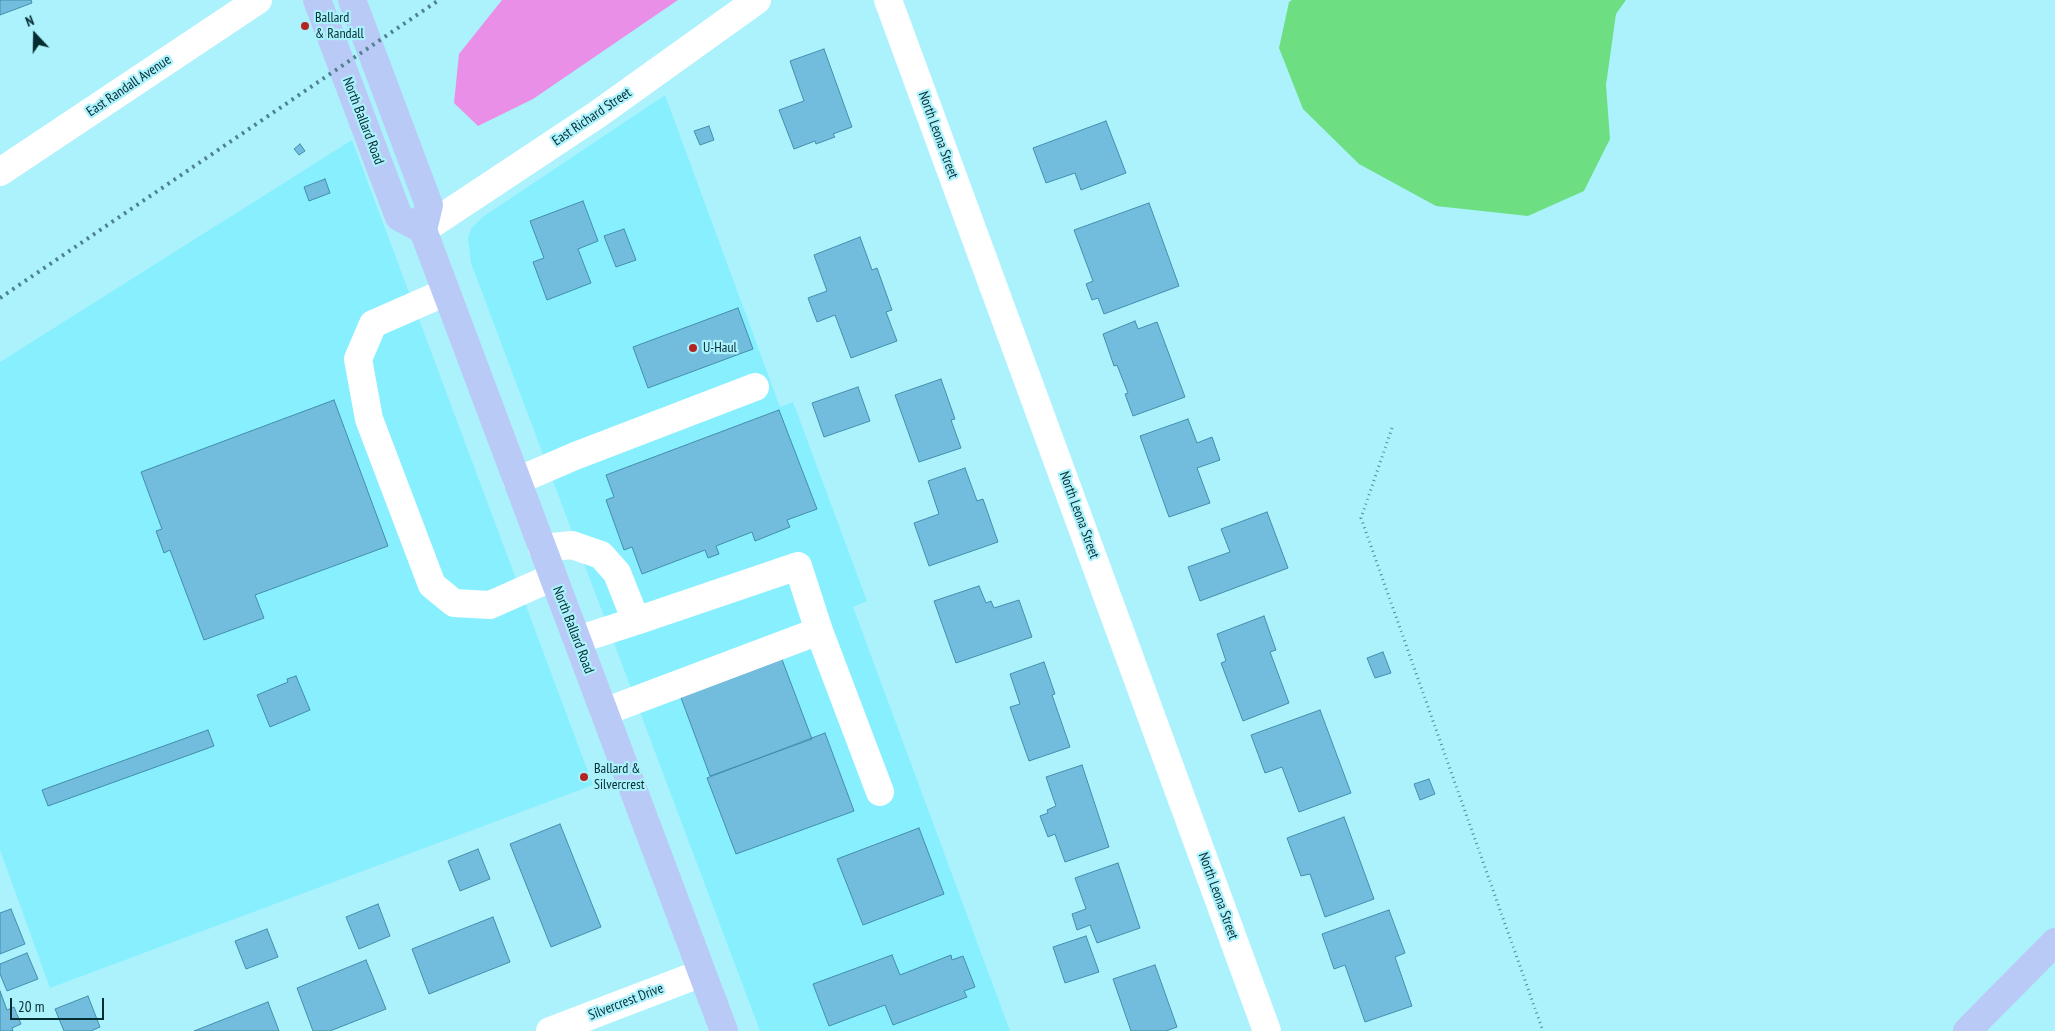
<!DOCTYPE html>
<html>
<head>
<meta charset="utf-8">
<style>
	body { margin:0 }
	#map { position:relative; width:2055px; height:1031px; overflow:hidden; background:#acf2fc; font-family:"PT Sans Narrow",sans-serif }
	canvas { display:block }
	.north { position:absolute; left:10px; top:10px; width:50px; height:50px; -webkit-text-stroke:4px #acf2fc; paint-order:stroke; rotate:339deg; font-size:14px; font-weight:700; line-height:20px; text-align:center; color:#042d32 }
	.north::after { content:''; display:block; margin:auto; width:18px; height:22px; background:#042d32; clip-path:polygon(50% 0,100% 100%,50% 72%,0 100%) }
	.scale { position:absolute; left:10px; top:998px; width:94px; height:22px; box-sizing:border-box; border:2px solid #042d32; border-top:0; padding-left:6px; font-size:15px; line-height:18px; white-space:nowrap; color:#042d32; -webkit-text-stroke:4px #acf2fc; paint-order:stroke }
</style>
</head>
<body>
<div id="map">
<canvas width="2055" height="1031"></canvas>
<div class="north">N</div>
<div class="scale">20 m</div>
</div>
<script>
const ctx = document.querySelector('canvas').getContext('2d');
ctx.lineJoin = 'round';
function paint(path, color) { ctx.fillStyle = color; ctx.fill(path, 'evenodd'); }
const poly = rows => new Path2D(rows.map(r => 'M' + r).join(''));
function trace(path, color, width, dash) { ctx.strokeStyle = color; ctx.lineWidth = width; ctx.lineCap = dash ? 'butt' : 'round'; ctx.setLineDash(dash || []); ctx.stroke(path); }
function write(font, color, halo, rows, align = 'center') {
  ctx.font = font + ' "PT Sans Narrow",sans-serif'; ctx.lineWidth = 4.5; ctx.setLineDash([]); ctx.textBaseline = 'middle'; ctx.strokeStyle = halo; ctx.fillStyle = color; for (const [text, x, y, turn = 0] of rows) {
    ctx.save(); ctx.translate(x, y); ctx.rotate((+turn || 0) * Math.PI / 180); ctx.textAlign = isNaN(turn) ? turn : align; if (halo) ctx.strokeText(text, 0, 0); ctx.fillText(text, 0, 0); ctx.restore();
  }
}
paint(poly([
	[665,95,780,407,793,402,867,601,853,607,1010,1031,760,1031,471,263,468,238,472,227,484,216],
	[352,140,593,785,50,988,0,850,0,362]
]), '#88effe');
paint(poly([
	[502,0,678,0,533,99,478,126,454,103,459,54]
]), '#ea8fe7');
paint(poly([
	[1292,0,1626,0,1616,14,1606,85,1610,139,1584,191,1528,216,1436,206,1359,164,1303,109,1279,48,1289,2]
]), '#6ddf82');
const building = poly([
	[0,0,31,0,32,3,0,15,0,0],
	[824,49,852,127,833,134,835,137,816,144,815,141,794,149,779,110,804,101,790,61,824,49],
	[1106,121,1126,173,1081,190,1075,173,1046,183,1033,148,1106,121],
	[709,126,714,140,700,145,694,131,709,126],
	[300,144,305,151,299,155,294,149,300,144],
	[325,179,330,193,309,201,304,187,325,179],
	[583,201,598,241,578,249,591,283,547,300,533,262,544,258,530,221,583,201],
	[1149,203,1179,286,1104,314,1098,298,1092,300,1086,284,1093,281,1074,230,1149,203],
	[624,229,636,260,616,267,604,236,624,229],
	[860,237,872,270,877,268,892,310,886,312,897,341,851,358,835,315,817,322,808,298,827,291,814,255,860,237],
	[738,308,753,349,648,388,633,347,738,308],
	[1135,321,1138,329,1157,322,1185,397,1133,416,1125,394,1128,393,1117,365,1114,366,1103,334,1135,321],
	[941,379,955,419,951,420,961,448,919,462,895,395,941,379],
	[858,387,870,421,824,437,812,403,858,387],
	[334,400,388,546,255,595,264,618,204,640,170,550,164,553,156,531,162,529,141,472,334,400],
	[779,410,817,509,787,520,790,527,755,541,752,532,716,546,719,554,708,558,705,550,642,574,632,547,624,550,606,500,614,497,606,475,779,410],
	[1188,419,1197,443,1212,437,1220,460,1197,468,1210,503,1169,517,1140,436,1188,419],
	[965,468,977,501,983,499,998,542,929,566,914,523,939,514,928,481,965,468],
	[1267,512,1288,568,1200,601,1188,567,1230,552,1221,529,1267,512],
	[979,586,986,603,991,601,994,608,1019,600,1032,637,956,663,934,601,979,586],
	[1264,616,1276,650,1270,652,1289,703,1243,721,1221,663,1226,661,1217,634,1264,616],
	[1383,652,1391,673,1375,678,1367,658,1383,652],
	[781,657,812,739,710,776,680,695,781,657],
	[1044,662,1055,694,1052,695,1070,747,1029,761,1010,707,1020,704,1010,674,1044,662],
	[296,676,310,710,270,727,257,695,288,682,287,679,296,676],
	[1320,710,1351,793,1299,812,1282,767,1265,773,1251,735,1320,710],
	[208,730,214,746,48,806,42,790,208,730],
	[825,733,854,811,736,854,707,778,825,733],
	[1082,765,1109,847,1065,862,1055,834,1048,837,1040,816,1048,813,1047,810,1056,806,1046,777,1082,765],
	[1429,779,1435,794,1420,800,1414,784,1429,779],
	[1344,817,1374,899,1325,917,1310,874,1301,876,1287,838,1344,817],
	[560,824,601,927,551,947,510,844,560,824],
	[919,828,944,894,863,925,837,859,919,828],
	[478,849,490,879,460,891,448,861,478,849],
	[1118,863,1140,928,1097,943,1090,925,1077,930,1072,914,1086,909,1075,878,1118,863],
	[378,904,390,936,359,949,346,917,378,904],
	[11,909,25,944,0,954,0,913,11,909],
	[1389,910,1405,953,1395,957,1412,1006,1365,1022,1345,965,1334,969,1322,934,1389,910],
	[493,917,510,962,429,994,412,949,493,917],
	[267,929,278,957,246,969,235,941,267,929],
	[1086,936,1099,972,1065,983,1053,947,1086,936],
	[27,953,38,979,7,991,0,974,0,964,27,953],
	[892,955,900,975,951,955,952,960,963,956,975,987,964,991,967,997,893,1025,885,1005,829,1026,813,984,892,955],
	[366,960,386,1009,330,1031,313,1031,297,988,366,960],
	[1155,965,1177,1027,1166,1031,1131,1031,1113,979,1155,965],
	[0,991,7,1010,14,1007,21,1024,12,1028,13,1031,0,1031,0,991],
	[88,996,100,1027,91,1031,64,1031,55,1009,88,996],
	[268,1002,279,1031,194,1031,268,1002]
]);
paint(building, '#72bddd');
trace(building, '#438ead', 1);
trace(poly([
	[1392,428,1361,518,1543,1031]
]), '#548b92', 3, [1, 4]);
trace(poly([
	[888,0,1267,1031],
	[0,172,258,0],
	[423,230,598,114,757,0],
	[446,292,373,324,358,359,369,419,432,585,454,603,490,605,553,577],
	[517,481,575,456,755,387],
	[542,548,572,545,601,555,617,573,636,621,577,640],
	[636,621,798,566,819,631,880,792],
	[604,712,819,631],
	[550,1031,702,973]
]), '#fff', 28);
trace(poly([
	[317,0,399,217,423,230],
	[352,0,429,205,423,230,724,1031],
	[1967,1031,2055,942]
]), '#b9caf7', 28);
trace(poly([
	[0,298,439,0]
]), '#4d838a', 4, [2.5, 5]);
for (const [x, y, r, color] of [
	[305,26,5,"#b42420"],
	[693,348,5,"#b42420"],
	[584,777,5,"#b42420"]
]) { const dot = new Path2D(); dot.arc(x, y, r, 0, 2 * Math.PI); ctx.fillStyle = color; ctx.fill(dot); trace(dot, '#acf2fc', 2); }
write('14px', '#042d32', '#acf2fc', [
	["Ballard",315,18],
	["& Randall",315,34],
	["U-Haul",703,348],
	["Ballard &",594,769],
	["Silvercrest",594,785]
], 'left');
write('14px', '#042d32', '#acf2fc', [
	["East Randall Avenue",129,86,-34],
	["East Richard Street",592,117,-34],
	["North Ballard Road",363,121,69],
	["North Leona Street",938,135,70],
	["North Leona Street",1079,515,70],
	["North Ballard Road",573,630,69],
	["North Leona Street",1218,896,70],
	["Silvercrest Drive",626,1002,-21]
]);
</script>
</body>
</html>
